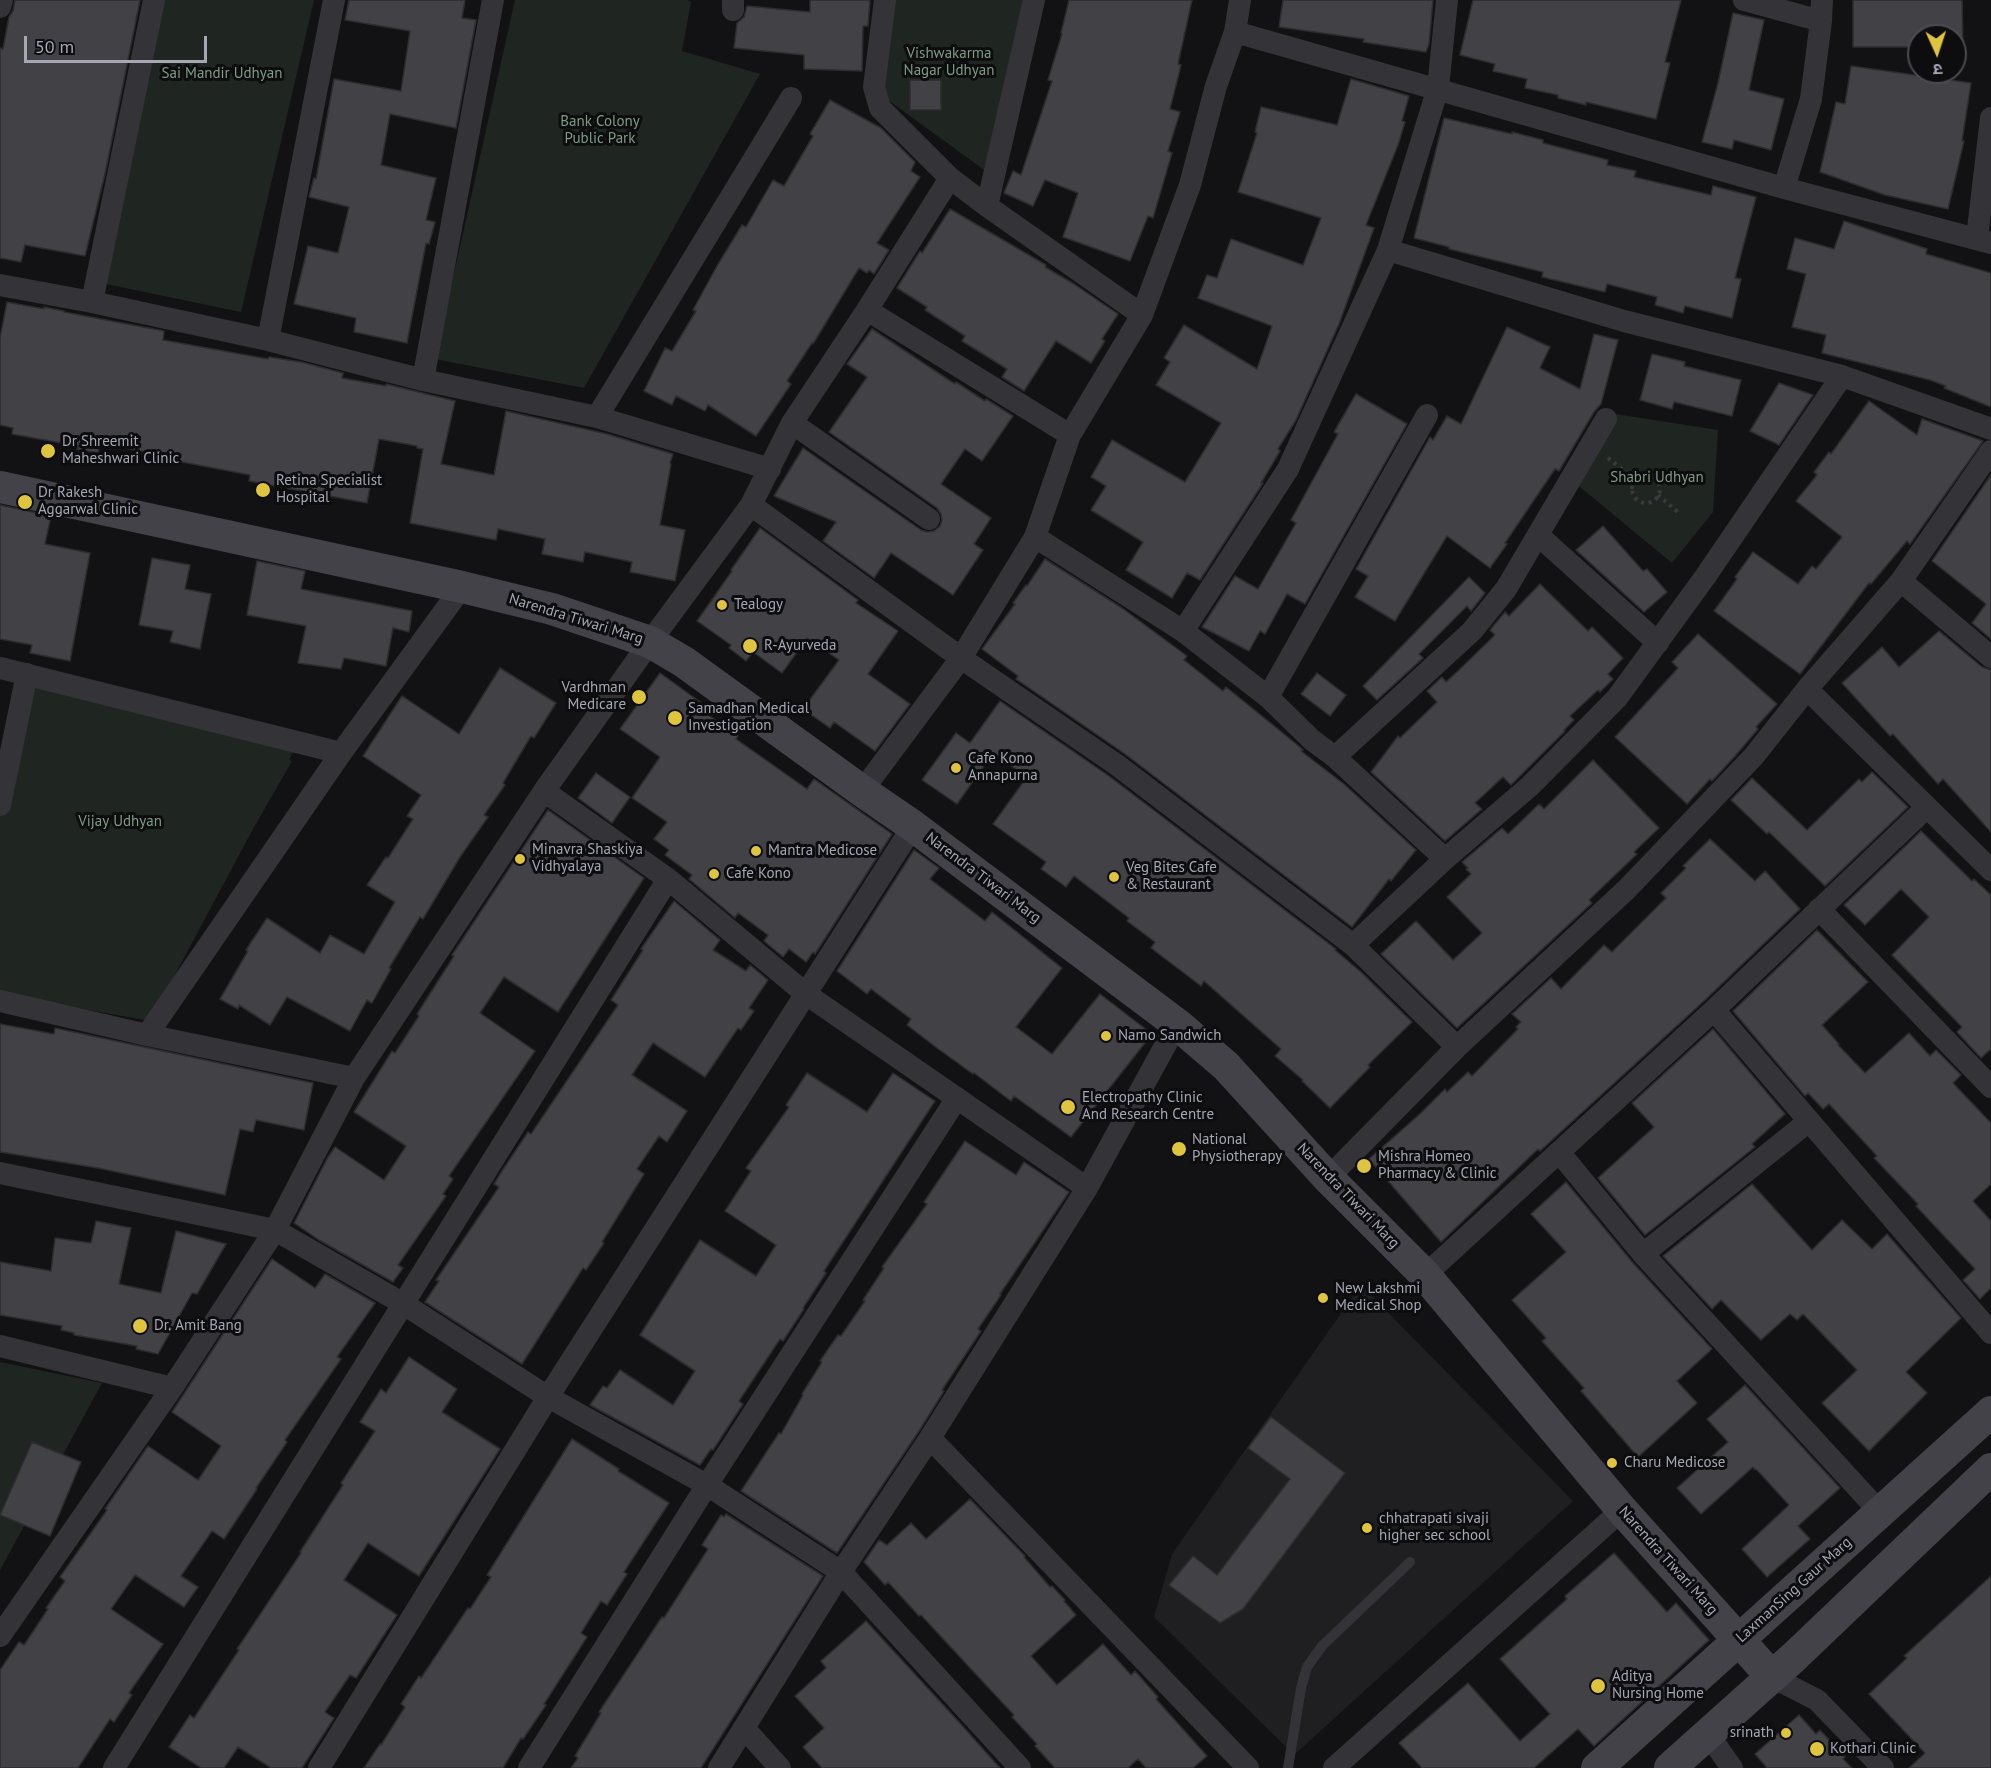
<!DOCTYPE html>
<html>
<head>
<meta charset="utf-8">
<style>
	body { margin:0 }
	#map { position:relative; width:1991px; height:1768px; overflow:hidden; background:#121214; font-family:"PT Sans","Noto Sans Devanagari",sans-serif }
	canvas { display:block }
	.north { position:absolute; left:1907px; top:24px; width:60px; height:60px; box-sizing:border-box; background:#0d0d0f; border:2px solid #4a4b51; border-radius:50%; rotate:177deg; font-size:16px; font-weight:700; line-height:24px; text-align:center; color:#a5a7b3 }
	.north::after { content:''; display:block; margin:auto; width:21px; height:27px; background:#dfc43f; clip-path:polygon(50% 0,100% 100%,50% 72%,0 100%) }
	.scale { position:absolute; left:24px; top:36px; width:183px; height:27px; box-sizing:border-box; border:3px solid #a5a7b3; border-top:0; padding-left:8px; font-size:18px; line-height:21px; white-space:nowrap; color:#a5a7b3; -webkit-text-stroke:4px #0d0d0f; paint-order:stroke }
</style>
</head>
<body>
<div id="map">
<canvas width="1991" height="1768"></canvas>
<div class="north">उ</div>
<div class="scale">50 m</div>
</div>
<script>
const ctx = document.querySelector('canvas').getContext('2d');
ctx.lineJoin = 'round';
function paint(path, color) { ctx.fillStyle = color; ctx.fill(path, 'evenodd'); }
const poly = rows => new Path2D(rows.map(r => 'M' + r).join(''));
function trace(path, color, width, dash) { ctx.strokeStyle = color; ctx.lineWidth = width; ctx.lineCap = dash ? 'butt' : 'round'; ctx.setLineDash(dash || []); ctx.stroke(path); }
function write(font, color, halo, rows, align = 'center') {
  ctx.font = font + ' "PT Sans",sans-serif'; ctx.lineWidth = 6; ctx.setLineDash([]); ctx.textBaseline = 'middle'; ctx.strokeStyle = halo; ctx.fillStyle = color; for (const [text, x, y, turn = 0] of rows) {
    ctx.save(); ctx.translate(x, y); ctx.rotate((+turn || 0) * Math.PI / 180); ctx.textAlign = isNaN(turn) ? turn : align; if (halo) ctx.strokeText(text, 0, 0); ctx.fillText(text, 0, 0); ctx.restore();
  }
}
paint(poly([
	[1361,1285,1573,1501,1294,1755,1154,1617,1172,1554]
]), '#1f1e20');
paint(poly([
	[161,0,314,0,241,312,106,284],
	[515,0,687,0,691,2,682,51,760,74,584,388,435,359],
	[896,0,1025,0,987,172,881,95],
	[1609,413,1718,430,1713,512,1672,563,1574,482],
	[27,674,297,744,289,760,292,761,253,829,150,1021,0,994,0,802],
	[0,1362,102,1383,0,1570]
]), '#1f2621');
const building = poly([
	[15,0,140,0,105,174,85,256,25,245,21,262,0,258,0,48,3,49,9,17,13,11,15,0],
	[349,0,465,0,462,18,476,20,456,128,390,114,381,165,436,178,426,220,435,222,429,244,426,243,407,343,354,332,356,318,294,304,308,246,338,253,349,207,309,197,314,178,316,179,334,79,401,91,410,31,345,20,349,0],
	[810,0,870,0,868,26,863,26,862,71,804,69,804,55,734,48,737,23,744,17,747,6,810,12,810,0],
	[1069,0,1192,0,1178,64,1181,65,1170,109,1180,112,1168,151,1172,153,1153,218,1148,216,1130,261,1063,237,1078,193,1045,180,1033,206,1004,193,1013,171,1021,175,1052,81,1048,80,1062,34,1061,33,1069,0],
	[1283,0,1433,0,1429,44,1426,52,1363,42,1364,39,1279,27,1283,0],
	[1473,0,1681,0,1665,62,1670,63,1656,119,1586,102,1586,105,1558,98,1558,95,1525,88,1527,79,1493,71,1495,64,1460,55,1473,0],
	[1853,0,1962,0,1963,46,1955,46,1955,36,1919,36,1919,47,1853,47,1853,0],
	[1733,13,1764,20,1749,90,1784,99,1771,150,1734,140,1732,149,1702,142,1718,83,1733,13],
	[1851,66,1971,83,1962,141,1964,141,1948,209,1885,195,1820,172,1836,102,1845,104,1851,66],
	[1351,79,1409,96,1402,121,1405,122,1398,145,1366,225,1374,228,1339,324,1296,420,1278,449,1280,451,1261,483,1263,483,1200,580,1187,573,1172,598,1126,570,1143,542,1091,510,1106,486,1091,477,1112,440,1185,482,1221,423,1156,385,1170,362,1164,358,1184,325,1257,369,1272,326,1198,298,1207,275,1217,278,1231,239,1303,265,1321,218,1238,192,1257,133,1255,132,1261,107,1337,125,1351,79],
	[910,80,941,80,941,110,910,110,910,80],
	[830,100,881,128,915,162,911,171,920,177,877,243,889,250,874,274,869,270,867,273,859,268,813,344,812,343,787,381,791,384,756,436,708,405,705,411,676,396,672,405,644,391,665,348,672,351,696,311,693,310,717,266,742,225,746,227,773,180,784,186,813,136,810,134,830,100],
	[1444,118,1512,134,1512,132,1543,140,1543,143,1608,160,1607,165,1636,171,1634,177,1711,195,1713,186,1756,197,1735,278,1741,279,1732,318,1685,306,1683,313,1655,305,1657,297,1607,284,1605,292,1542,277,1543,272,1449,249,1449,247,1414,238,1444,118],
	[950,209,1046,265,1045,267,1074,284,1118,314,1102,339,1105,341,1091,363,1056,341,1024,391,1002,377,1007,369,962,341,965,336,925,310,927,307,897,288,920,251,922,253,950,209],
	[1844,221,1927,249,1926,254,1991,273,1991,407,1944,388,1946,386,1930,380,1822,353,1826,335,1792,327,1806,274,1787,269,1795,238,1834,249,1844,221],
	[7,302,44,309,44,307,64,311,64,312,164,331,163,340,268,359,269,357,301,362,343,373,342,378,386,386,386,384,455,401,441,464,494,475,506,411,607,434,673,454,670,463,671,464,660,525,685,530,675,581,630,572,632,562,585,552,583,562,542,554,545,539,498,529,496,540,410,523,423,449,417,448,417,446,379,439,367,503,249,481,250,475,151,456,151,453,100,443,98,453,77,449,78,446,12,434,13,428,0,425,0,338,7,302],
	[1507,327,1550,347,1540,368,1580,389,1594,334,1618,340,1601,404,1594,412,1559,471,1555,469,1505,543,1507,544,1490,568,1447,536,1395,621,1355,597,1368,576,1356,569,1430,437,1433,440,1447,416,1461,424,1507,327],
	[872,329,955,384,956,382,985,401,986,399,1013,416,982,461,965,449,941,484,991,518,974,544,983,550,953,595,891,553,874,578,823,541,836,522,774,496,803,448,921,530,927,532,934,531,940,526,942,520,941,514,937,508,829,432,867,377,847,364,872,329],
	[1652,354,1685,362,1684,366,1741,380,1732,416,1674,402,1672,409,1640,400,1652,354],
	[1779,383,1813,395,1779,445,1750,431,1779,383],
	[1356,394,1407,424,1305,604,1287,594,1265,634,1260,631,1249,651,1202,627,1235,576,1258,589,1296,523,1291,520,1338,434,1334,432,1356,394],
	[1869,401,1917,435,1922,419,1983,441,1910,544,1907,541,1871,584,1869,583,1800,674,1714,611,1737,579,1735,577,1753,552,1798,584,1812,566,1816,569,1842,537,1796,501,1817,475,1814,472,1829,452,1831,454,1869,401],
	[1991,475,1991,639,1972,623,1986,604,1932,561,1991,475],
	[0,505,51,516,45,544,90,553,70,661,30,653,32,645,0,639,0,505],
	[1603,526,1643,571,1647,569,1667,592,1644,612,1576,550,1603,526],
	[760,528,858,600,856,603,898,631,868,674,910,704,875,751,834,722,830,728,803,709,839,660,807,638,782,673,753,652,746,661,729,648,731,645,697,621,732,571,731,570,760,528],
	[152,558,190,565,185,589,211,594,200,649,170,642,173,631,139,625,152,558],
	[1045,559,1122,608,1187,656,1184,660,1223,691,1226,687,1273,725,1301,748,1303,750,1301,751,1344,784,1416,850,1391,881,1389,879,1352,927,1125,754,1016,679,1018,676,982,649,1015,604,1013,603,1026,585,1027,586,1045,559],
	[257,561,305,571,301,589,412,611,409,632,393,628,386,666,344,658,341,669,298,663,306,626,247,615,257,561],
	[1469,577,1485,593,1471,611,1467,606,1419,654,1423,658,1377,700,1363,686,1469,577],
	[1540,584,1588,631,1592,627,1623,658,1608,674,1613,679,1600,692,1598,690,1570,716,1574,720,1564,730,1565,731,1511,785,1503,777,1475,803,1482,809,1445,841,1371,772,1398,736,1400,738,1437,702,1427,691,1442,677,1446,682,1458,671,1495,635,1490,630,1505,612,1509,616,1540,584],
	[1939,631,1982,667,1991,670,1991,832,1943,779,1938,784,1893,734,1890,736,1842,683,1882,647,1899,667,1939,631],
	[1698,634,1777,704,1756,727,1758,729,1735,756,1712,781,1710,779,1687,804,1615,737,1678,668,1672,662,1698,634],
	[500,668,556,703,534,738,531,736,503,783,505,785,484,815,488,817,460,857,423,919,420,917,389,968,391,969,372,1003,367,1000,350,1031,287,997,270,1025,239,1005,238,1009,220,999,248,951,246,950,267,918,320,953,330,935,364,954,395,902,367,885,386,857,388,858,413,819,407,816,421,795,363,756,402,696,459,734,500,668],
	[660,673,703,704,700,709,738,736,736,739,807,789,814,779,892,834,815,954,813,952,806,962,789,949,783,957,764,941,768,935,738,913,735,918,689,879,692,875,665,855,669,850,654,839,667,822,632,798,660,757,620,729,660,673],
	[1317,673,1346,695,1330,716,1301,694,1317,673],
	[1000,701,1109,776,1336,949,1335,950,1361,972,1412,1022,1368,1065,1370,1067,1330,1108,1302,1081,1303,1080,1275,1056,1281,1049,1204,981,1201,986,1151,948,1155,942,1127,921,1129,918,1074,876,1066,887,1041,869,1046,862,993,824,1027,777,993,753,957,804,922,780,956,733,970,743,1000,701],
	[1593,760,1659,828,1634,852,1637,854,1589,900,1592,903,1457,1028,1381,954,1416,921,1453,960,1482,933,1447,897,1471,874,1466,869,1468,868,1462,862,1502,828,1508,834,1539,804,1544,809,1593,760],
	[1872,772,1908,807,1825,886,1769,832,1767,834,1731,800,1752,778,1807,830,1859,779,1862,782,1872,772],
	[596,773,630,797,612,823,578,798,596,773],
	[548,810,644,878,558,1012,504,977,480,1013,535,1051,449,1176,453,1179,443,1194,446,1196,398,1265,403,1268,393,1282,319,1240,294,1223,328,1157,335,1147,384,1180,406,1146,354,1112,392,1051,395,1053,419,1016,417,1014,454,956,452,955,548,810],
	[1921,831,1972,881,1974,879,1991,895,1991,1049,1981,1058,1957,1032,1962,1027,1892,955,1929,917,1901,889,1865,925,1844,905,1921,831],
	[1710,839,1755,881,1765,871,1800,909,1705,1000,1540,1151,1538,1149,1441,1242,1369,1159,1421,1113,1445,1089,1447,1092,1468,1072,1472,1076,1518,1029,1516,1027,1521,1022,1512,1014,1551,978,1561,989,1604,945,1612,952,1666,898,1661,893,1686,868,1683,866,1710,839],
	[914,850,939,868,930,879,985,921,992,912,1062,968,1016,1027,1052,1054,1100,994,1152,1034,1071,1137,1014,1096,1011,1101,974,1073,973,1074,937,1048,907,1025,911,1019,871,989,867,994,837,971,914,850],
	[674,901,720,940,713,950,746,971,750,965,768,980,749,1008,754,1011,741,1030,738,1028,705,1077,653,1043,632,1075,687,1111,667,1142,659,1136,637,1169,644,1174,602,1242,604,1243,586,1270,583,1268,522,1364,425,1302,439,1281,436,1280,499,1187,494,1184,504,1168,528,1132,531,1134,618,1005,611,1000,643,950,641,949,674,901],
	[1817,930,1868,982,1822,1025,1839,1044,1838,1045,1865,1073,1909,1033,1930,1056,1936,1050,1961,1075,1953,1083,1991,1123,1991,1184,1973,1201,1991,1221,1991,1288,1980,1299,1963,1280,1975,1269,1916,1206,1918,1204,1874,1158,1877,1156,1829,1104,1823,1109,1808,1093,1805,1096,1733,1011,1817,930],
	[0,1024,54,1034,55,1028,313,1083,304,1130,256,1120,253,1132,240,1129,225,1195,98,1168,0,1152,0,1024],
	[1713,1029,1785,1114,1752,1144,1755,1147,1645,1235,1598,1178,1654,1127,1632,1103,1713,1029],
	[807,1073,867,1112,893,1073,935,1101,824,1271,826,1273,803,1308,804,1309,783,1341,780,1339,739,1401,743,1404,730,1424,713,1450,711,1449,700,1465,590,1405,603,1386,607,1388,620,1370,673,1405,695,1371,640,1335,700,1240,756,1276,776,1245,725,1211,751,1171,746,1168,789,1107,786,1105,807,1073],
	[965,1141,1016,1175,1024,1162,1069,1192,1000,1294,1001,1295,978,1329,981,1331,942,1390,944,1391,919,1431,837,1553,741,1491,779,1433,781,1434,803,1395,802,1394,822,1362,820,1361,838,1335,841,1336,865,1301,863,1300,884,1268,882,1267,927,1204,924,1202,965,1141],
	[1566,1182,1633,1263,1712,1349,1677,1381,1697,1403,1638,1457,1581,1391,1584,1388,1542,1341,1546,1338,1512,1300,1566,1252,1531,1214,1566,1182],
	[1752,1184,1812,1250,1842,1220,1872,1249,1887,1234,1961,1318,1906,1372,1927,1393,1869,1451,1822,1403,1857,1370,1803,1314,1797,1320,1790,1314,1761,1340,1721,1300,1712,1309,1663,1256,1752,1184],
	[96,1221,131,1228,119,1284,161,1293,176,1231,226,1244,197,1294,192,1293,158,1354,136,1349,137,1346,74,1335,74,1333,61,1330,62,1326,0,1315,0,1262,51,1271,55,1238,91,1243,96,1221],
	[272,1259,315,1288,325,1274,375,1303,337,1357,341,1359,285,1440,287,1442,256,1488,257,1489,224,1539,212,1531,181,1576,198,1587,184,1607,135,1575,111,1609,163,1644,129,1693,132,1695,114,1722,110,1719,78,1768,0,1768,0,1670,19,1642,24,1645,48,1609,46,1608,65,1581,60,1577,107,1510,105,1509,148,1446,198,1480,221,1446,172,1412,272,1259],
	[409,1357,457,1389,442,1412,500,1449,419,1576,368,1543,344,1580,397,1615,356,1678,350,1675,325,1712,334,1718,302,1768,271,1768,238,1747,224,1768,201,1768,169,1747,190,1715,194,1718,239,1650,237,1649,301,1553,300,1552,343,1485,341,1483,375,1431,360,1422,381,1389,386,1393,409,1357],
	[1745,1385,1840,1488,1798,1526,1810,1539,1767,1577,1742,1549,1789,1505,1756,1469,1755,1470,1753,1467,1701,1514,1677,1488,1728,1442,1707,1419,1745,1385],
	[1271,1417,1345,1473,1243,1609,1220,1623,1169,1585,1193,1556,1217,1575,1290,1479,1248,1448,1271,1417],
	[572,1439,619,1469,618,1471,669,1503,624,1572,627,1574,607,1605,601,1601,581,1633,587,1637,544,1704,546,1705,523,1739,521,1738,503,1768,364,1768,380,1744,381,1745,405,1707,401,1704,419,1676,421,1678,468,1608,470,1609,491,1577,487,1575,572,1439],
	[32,1442,81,1462,50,1536,0,1515,32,1442],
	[970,1499,1025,1556,1024,1557,1050,1587,1052,1586,1065,1600,1064,1601,1076,1615,1031,1656,1057,1685,1103,1644,1131,1675,1135,1671,1158,1697,1156,1699,1207,1756,1193,1768,1146,1768,1138,1759,1128,1768,1055,1768,1035,1746,1037,1744,1012,1717,1014,1715,985,1684,921,1615,919,1616,888,1582,885,1585,864,1562,879,1540,887,1545,911,1523,926,1539,970,1499],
	[726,1514,823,1576,701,1768,571,1768,578,1758,575,1756,601,1713,599,1712,662,1617,664,1618,708,1549,702,1545,721,1515,724,1517,726,1514],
	[1614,1553,1667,1612,1676,1603,1709,1640,1594,1746,1578,1729,1534,1768,1422,1768,1399,1743,1468,1683,1520,1741,1550,1714,1500,1659,1567,1599,1565,1596,1614,1553],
	[1991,1576,1991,1768,1909,1768,1925,1753,1869,1694,1907,1658,1904,1656,1991,1576],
	[866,1621,958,1721,1000,1768,822,1768,803,1747,824,1728,795,1696,826,1668,821,1661,866,1621],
	[1799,1715,1816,1734,1820,1730,1845,1757,1843,1759,1852,1768,1767,1768,1755,1754,1799,1715]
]);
paint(building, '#424246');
trace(building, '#2d2c2f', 1.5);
trace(poly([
	[1608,458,1636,480],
	'1632 489a14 14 0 1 1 28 0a14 14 0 1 1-28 0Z',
	[1658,495,1680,514]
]), '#3a3a3f', 4, [3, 4.5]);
trace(poly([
	[1288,1768,1301,1688,1307,1667,1322,1646,1410,1562]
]), '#343438', 10);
trace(poly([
	[885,0,874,87,880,108,950,178,987,206,1142,315],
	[1744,0,1821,21],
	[0,7,2,0],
	[733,10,733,0],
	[1235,32,1784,188,1991,243],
	[1784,188,1811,99,1821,21,1822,0],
	[987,206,1034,0],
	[1977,238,1991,118],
	[1388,250,1624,321,1842,376,1991,429],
	[0,285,92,302,268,340,423,380,597,417,770,469],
	[92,302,154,0],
	[867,310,1070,435],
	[268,340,334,0],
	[423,380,493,0],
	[597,417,791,98],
	[792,423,929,519],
	[751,505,961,658,1117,765,1353,945,1457,1047],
	[1538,535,1658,643],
	[1035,537,1183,631,1268,697,1312,740,1335,757,1445,859],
	[1901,581,1991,657],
	[1183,631,1288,469,1388,250,1438,88,1447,0],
	[0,668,341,753],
	[1807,689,1991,870],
	[1268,697,1427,415],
	[1335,757,1472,631,1506,589,1606,419],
	[544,791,668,879,806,994,1087,1188],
	[862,791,961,658,1035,537,1070,435,1142,315,1190,185,1216,86,1235,32,1240,0],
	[0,805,27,674],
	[1819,909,1991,1087],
	[1353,945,1445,859,1530,786,1617,698,1705,577,1842,376],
	[0,1001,147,1035,354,1078],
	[1714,1010,1991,1333],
	[147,1035,341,753,462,587],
	[1559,1152,1643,1254,1880,1512],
	[0,1173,275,1230,402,1303,548,1397,707,1485,841,1572,1020,1768],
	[1328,1178,1457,1047,1627,889,1754,756,1807,689,1901,581,1991,451],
	[1643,1254,1809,1121],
	[1425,1275,1714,1010,1927,807],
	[0,1346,172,1388],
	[930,1438,1248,1768],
	[0,1636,172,1388,275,1230,354,1078,544,791,650,642,751,505,792,423,867,310,950,178],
	[1772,1677,1817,1700,1883,1768],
	[744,1728,780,1768],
	[1708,1734,1732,1768],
	[114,1768,668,879],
	[319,1768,548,1397,913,826],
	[529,1768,707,1485,957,1098],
	[719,1768,841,1572,930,1438,1087,1188,1177,1024],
	[1334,1768,1622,1510]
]), '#343438', 22);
trace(poly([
	[0,487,462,587,552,609,650,642,684,662,862,791,913,826,1177,1024,1226,1066,1328,1178,1425,1275,1622,1510,1772,1677],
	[1597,1768,1991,1412],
	[1670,1768,1794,1657,1991,1469]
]), '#424248', 32);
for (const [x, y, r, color] of [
	[48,451,8,"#dfc43f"],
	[263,490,8,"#dfc43f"],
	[25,502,8,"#dfc43f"],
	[722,605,6,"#dfc43f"],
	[750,646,8,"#dfc43f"],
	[639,697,8,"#dfc43f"],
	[675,718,8,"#dfc43f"],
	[956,768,6,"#dfc43f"],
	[756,851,6,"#dfc43f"],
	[520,859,6,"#dfc43f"],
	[714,874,6,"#dfc43f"],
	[1114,877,6,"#dfc43f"],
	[1106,1036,6,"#dfc43f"],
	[1068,1107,8,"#dfc43f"],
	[1179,1149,8,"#dfc43f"],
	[1364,1166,8,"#dfc43f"],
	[1323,1298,6,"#dfc43f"],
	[140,1326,8,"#dfc43f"],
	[1612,1463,6,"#dfc43f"],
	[1367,1528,6,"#dfc43f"],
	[1598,1686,8,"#dfc43f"],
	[1786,1733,6,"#dfc43f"],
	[1817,1749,8,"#dfc43f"]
]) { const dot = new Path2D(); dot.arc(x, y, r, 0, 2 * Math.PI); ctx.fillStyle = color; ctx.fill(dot); trace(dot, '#0d0d0f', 2); }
write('15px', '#7e9c85', '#0d0d0f', [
	["Vishwakarma",949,54],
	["Nagar Udhyan",949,71],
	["Sai Mandir Udhyan",222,74],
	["Bank Colony",600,122],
	["Public Park",600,139],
	["Shabri Udhyan",1657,478],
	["Vijay Udhyan",120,822]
]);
write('15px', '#a5a7b3', '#0d0d0f', [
	["Dr Shreemit",62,442],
	["Maheshwari Clinic",62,459],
	["Retina Specialist",276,481],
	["Hospital",276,498],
	["Dr Rakesh",38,493],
	["Aggarwal Clinic",38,510],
	["Tealogy",734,605],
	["R-Ayurveda",764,646],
	["Vardhman",626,688,"right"],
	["Medicare",626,705,"right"],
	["Samadhan Medical",688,709],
	["Investigation",688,726],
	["Cafe Kono",968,759],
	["Annapurna",968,776],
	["Minavra Shaskiya",532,850],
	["Vidhyalaya",532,867],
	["Mantra Medicose",768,851],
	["Veg Bites Cafe",1126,868],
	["& Restaurant",1126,885],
	["Cafe Kono",726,874],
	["Namo Sandwich",1118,1036],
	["Electropathy Clinic",1082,1098],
	["And Research Centre",1082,1115],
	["National",1192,1140],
	["Physiotherapy",1192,1157],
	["Mishra Homeo",1378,1157],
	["Pharmacy & Clinic",1378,1174],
	["New Lakshmi",1335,1289],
	["Medical Shop",1335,1306],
	["Dr. Amit Bang",154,1326],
	["Charu Medicose",1624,1463],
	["chhatrapati sivaji",1379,1519],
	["higher sec school",1379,1536],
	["Aditya",1612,1677],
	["Nursing Home",1612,1694],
	["srinath",1774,1733,"right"],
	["Kothari Clinic",1830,1749]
], 'left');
write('15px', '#a5a7b3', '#0d0d0f', [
	["Narendra Tiwari Marg",576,619,17],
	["Narendra Tiwari Marg",983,878,37],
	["Narendra Tiwari Marg",1348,1196,46],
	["Narendra Tiwari Marg",1668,1561,48],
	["LaxmanSing Gaur Marg",1794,1590,-42]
]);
</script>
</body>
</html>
